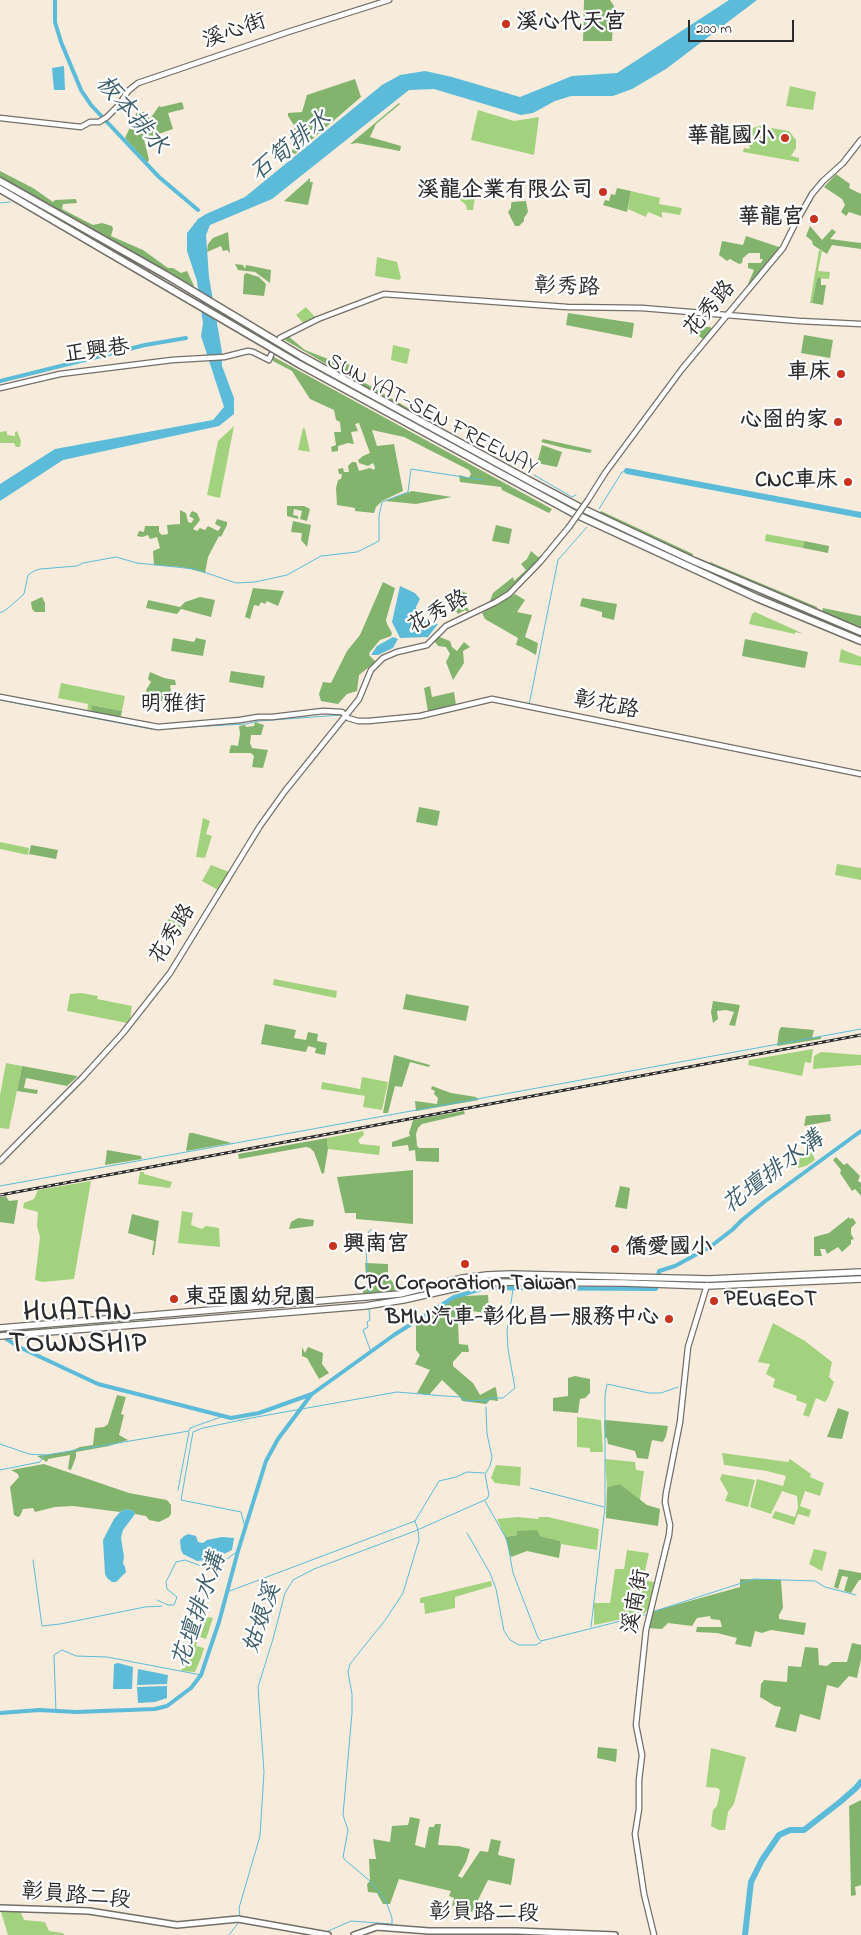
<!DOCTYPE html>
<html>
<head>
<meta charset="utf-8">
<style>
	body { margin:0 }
	#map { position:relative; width:861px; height:1935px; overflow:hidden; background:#f7ecdb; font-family:"Indie Flower",sans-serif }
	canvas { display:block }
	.scale { position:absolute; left:688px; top:20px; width:106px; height:22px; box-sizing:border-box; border:2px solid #2b2b2b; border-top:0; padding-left:6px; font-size:15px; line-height:18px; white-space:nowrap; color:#2b2b2b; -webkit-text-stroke:4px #fff; paint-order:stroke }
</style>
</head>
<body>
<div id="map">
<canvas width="861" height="1935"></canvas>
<div class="scale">200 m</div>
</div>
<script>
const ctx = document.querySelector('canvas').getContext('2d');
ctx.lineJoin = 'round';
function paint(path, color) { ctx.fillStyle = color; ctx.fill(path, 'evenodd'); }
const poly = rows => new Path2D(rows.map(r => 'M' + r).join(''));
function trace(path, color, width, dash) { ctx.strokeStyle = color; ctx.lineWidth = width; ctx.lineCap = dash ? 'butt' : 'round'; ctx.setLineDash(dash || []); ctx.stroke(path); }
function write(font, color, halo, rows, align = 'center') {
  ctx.font = font + ' "Indie Flower","LXGW WenKai TC",sans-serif'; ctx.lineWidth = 4.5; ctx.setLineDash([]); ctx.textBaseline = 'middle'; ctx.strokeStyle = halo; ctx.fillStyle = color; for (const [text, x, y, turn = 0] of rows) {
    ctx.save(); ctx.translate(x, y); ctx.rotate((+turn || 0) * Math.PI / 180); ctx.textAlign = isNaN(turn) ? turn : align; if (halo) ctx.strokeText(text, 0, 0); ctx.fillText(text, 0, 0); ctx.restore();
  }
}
paint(poly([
	[790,86,816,92,813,110,786,106],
	[478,110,514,121,539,117,534,155,471,140],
	[759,126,789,131,796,140,796,148,791,156,799,158,799,162,743,152,744,148,750,149,748,140,750,132,753,128],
	[631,191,660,198,659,204,682,208,680,215,662,212,662,216,663,218,648,212,646,217,628,209],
	[461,193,475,197,473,210,467,210,466,205,460,200],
	[819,250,822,251,818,271,830,272,829,279,817,278,812,303,810,303],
	[377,257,397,262,401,278,399,280,375,276],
	[306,307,315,317,304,324,296,315],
	[393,345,410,349,407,364,391,360],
	[234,426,220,498,207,495,218,441],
	[303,428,305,429,310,452,298,450],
	[7,431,7,435,15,436,15,432,17,431,21,441,20,447,16,447,14,443,0,443,0,432],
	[766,534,804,541,803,548,765,541],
	[755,612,804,634,795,632,795,634,749,624,752,614],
	[841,649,861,657,861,666,839,662],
	[61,683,125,696,122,711,93,705,91,714,87,713,88,704,58,698],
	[203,818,210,821,206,834,212,836,205,858,196,857],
	[0,842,29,848,28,855,0,849],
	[837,864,861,868,861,880,835,875],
	[211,865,229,872,218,890,202,881],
	[171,915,186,922,178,937,160,934],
	[274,979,337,991,336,998,273,985],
	[81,993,98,996,97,999,132,1006,130,1019,127,1023,67,1011,70,994],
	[813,1049,811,1063,805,1062,802,1076,748,1065,749,1060],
	[821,1052,861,1055,861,1065,813,1069,814,1056],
	[6,1063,22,1066,9,1129,0,1128,0,1095],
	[362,1077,388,1082,382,1110,363,1107,365,1096,321,1089,322,1082,360,1089],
	[363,1131,364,1135,358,1140,360,1144,380,1146,379,1155,328,1149,327,1138],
	[810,1149,815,1160,806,1166,798,1168,801,1152],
	[140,1172,144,1172,144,1174,172,1182,170,1188,138,1184],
	[91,1181,74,1279,43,1282,35,1280,40,1237,37,1226,38,1212,23,1208,24,1203,34,1199,38,1190],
	[182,1211,193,1213,191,1225,202,1229,206,1226,219,1228,220,1247,178,1243],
	[773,1323,805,1341,832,1362,829,1377,834,1382,828,1398,825,1402,816,1398,809,1417,803,1415,807,1404,796,1400,797,1396,773,1387,775,1379,766,1374,770,1364,758,1362],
	[577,1417,601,1420,603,1452,590,1452,590,1448,577,1447],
	[722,1453,788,1462,790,1459,811,1474,810,1477,824,1483,820,1496,805,1491,800,1506,811,1510,809,1517,798,1514,794,1525,772,1518,775,1511,795,1517,798,1507,797,1496,782,1491,771,1514,750,1507,757,1479,783,1486,786,1476,767,1471,724,1465],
	[605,1459,635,1462,636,1470,644,1471,640,1500,620,1484,607,1487],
	[496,1465,521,1467,520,1486,495,1483,491,1478],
	[722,1474,755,1480,748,1507,725,1501,728,1493,720,1479],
	[518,1517,538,1519,539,1517,548,1517,599,1529,597,1550,561,1544,560,1541,540,1536,517,1535,505,1537,497,1519],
	[814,1549,827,1552,822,1571,809,1564],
	[627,1550,649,1553,643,1580,654,1582,649,1607,647,1611,642,1615,594,1625,594,1603,610,1603,615,1569,624,1569],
	[491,1581,492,1586,455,1597,455,1608,425,1614,424,1603,420,1603,420,1598],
	[201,1616,213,1618,206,1639,200,1637,205,1623,200,1621],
	[193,1638,198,1639,196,1646,204,1648,201,1658,195,1672,181,1671],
	[711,1748,746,1757,734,1804,728,1812,725,1830,719,1830,711,1826,713,1810,717,1806,720,1791,718,1788,706,1787],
	[20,1910,24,1920,45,1922,49,1931,63,1933,64,1935,8,1935,1,1912]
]), '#a3d27f');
paint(poly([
	[584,0,610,0,614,6,612,41,583,41],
	[355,79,361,97,295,154,291,152,296,145,298,138,293,132,295,127,288,116,288,113,302,112,307,95],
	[182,102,184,109,168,113,173,129,144,139,149,160,147,163,125,138,137,112,144,112,150,119,159,106,161,107],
	[399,103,400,104,376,124,370,137,401,146,400,151,357,143,350,144],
	[0,171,33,188,53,202,55,200,76,199,77,203,63,204,62,209,93,225,102,223,112,226,113,229,111,236,143,250,168,268,173,268,181,273,187,271,194,286,192,286,0,177],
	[836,174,850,184,849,188,861,194,861,216,849,212,846,216,841,212,845,205,842,199,824,187],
	[310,178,310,182,313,182,308,205,284,201],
	[617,188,631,191,627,212,603,205,605,200,609,201,611,194,615,195],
	[526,201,528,212,524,218,524,221,519,226,515,226,508,212,511,208,511,204,512,202],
	[810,226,822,240,832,229,836,232,830,239,861,243,861,249,832,245,827,254,813,245,812,241,806,236],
	[228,232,230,253,227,250,223,251,221,246,207,252,208,244,213,238],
	[746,236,782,248,753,283,748,284,754,270,748,268,748,263,761,263,763,259,760,259,760,253,749,253,743,258,742,263,739,264,730,259,727,261,719,255,722,241,743,245],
	[235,264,243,265,245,269,246,265,271,270,270,283,255,272,238,270],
	[246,273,259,277,266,284,264,296,243,294,244,275],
	[817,278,821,278,821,285,826,285,823,305,812,303],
	[568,313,634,323,632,338,566,325],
	[690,326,710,327,713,329,704,340,690,329],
	[804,335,833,340,830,358,801,353],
	[288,336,305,350,328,359,337,360,356,367,355,377,413,411,414,415,285,340],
	[272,356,552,509,549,513,502,490,501,487,460,482,459,475,469,478,471,474,469,470,404,437,372,430,377,446,394,444,403,491,382,501,376,507,374,513,355,511,355,508,337,505,336,488,338,480,341,479,342,474,339,474,338,469,343,468,344,472,349,472,348,466,352,462,356,462,359,471,370,468,374,470,375,467,373,463,368,466,359,463,358,460,363,456,370,453,359,423,355,424,358,431,351,432,354,444,348,443,338,446,338,451,332,452,331,447,336,445,334,432,341,432,340,422,336,420,334,410,310,399,292,371,273,361],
	[543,439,592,450,590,453,564,448,541,442],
	[542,445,562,452,557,467,537,463],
	[412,491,452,497,416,504,385,501],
	[287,506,304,506,310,509,307,521,300,519,302,511,294,509,293,515,298,516,298,519,287,516],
	[180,510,186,513,188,522,191,523,194,519,189,516,192,511,197,513,200,520,193,529,197,531,200,528,205,530,208,526,218,531,221,527,215,524,217,519,227,522,227,525,221,537,219,536,208,557,205,573,182,567,154,565,153,551,160,548,157,537,150,539,148,535,142,537,137,536,139,531,144,532,145,526,159,526,159,532,162,535,168,534,167,525,180,524],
	[601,511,693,554,692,557,599,514],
	[293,521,311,525,307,547,301,540,302,533,291,532],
	[496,525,512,529,509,544,492,541],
	[804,541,829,546,828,553,803,548],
	[531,551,538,557,542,556,542,558,510,590,494,602,490,601,493,593,513,577,514,581,526,570,521,564,527,559],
	[710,562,817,607,816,610,709,565],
	[383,582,395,588,386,620,387,624,392,633,391,636,380,640,370,652,369,655,375,661,374,663,359,675,357,691,347,694,338,704,321,701,319,694,323,682,331,683,347,651,360,635],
	[253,588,284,591,278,606,267,601,265,604,261,602,259,606,254,605,250,619,245,617],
	[458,589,468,594,468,600,463,600,464,608,468,608,469,613,465,610,458,614,451,603,454,599,453,590],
	[515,594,525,600,517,612,532,615,525,637,538,643,536,655,522,647,516,645,518,638,485,619,482,613],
	[42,597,45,603,45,612,35,612,32,609,31,602],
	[200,597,215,600,211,617,181,609,177,614,146,608,148,600,180,607,185,602],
	[582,598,617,604,614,620,602,617,602,612,580,606],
	[823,608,861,616,861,627,822,613],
	[437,636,450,641,452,647,457,651,464,642,470,647,463,651,464,663,453,680,446,662,450,654,446,647,438,646,435,642],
	[173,638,194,642,196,638,206,640,203,656,171,651],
	[745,639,808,652,805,668,742,656],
	[231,671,265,676,263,688,229,682],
	[150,672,164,678,175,680,176,685,171,685,170,687,171,690,167,701,151,701,151,698,148,696,149,695,146,690,151,682,148,679],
	[430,686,432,697,454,692,456,705,428,712,424,688],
	[92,705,122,711,120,720,91,714],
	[255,722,264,725,261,735,251,735,250,743,252,748,268,750,263,768,252,767,254,756,251,753,229,753,231,745,238,746,240,734,239,726,245,725,246,727,254,726],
	[419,807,440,811,437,826,416,822],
	[31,845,58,850,56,859,29,854],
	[406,994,469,1006,466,1021,403,1009],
	[713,1001,740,1005,735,1026,729,1025,734,1012,726,1010,717,1011,718,1019,713,1023,711,1012],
	[265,1024,296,1030,294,1038,306,1040,308,1032,318,1034,317,1041,327,1043,325,1055,315,1053,316,1048,308,1046,306,1052,261,1044],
	[781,1027,814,1030,812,1038,821,1036,821,1039,777,1046,779,1031],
	[394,1055,430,1065,429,1067,410,1062,402,1087,395,1086,388,1113,383,1113],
	[22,1066,77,1076,77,1077,67,1086,26,1078,24,1088,38,1090,37,1094,17,1091],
	[432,1086,451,1093,476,1097,479,1100,416,1111,415,1101,437,1104,438,1098,434,1094,435,1091,431,1089],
	[464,1111,465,1114,422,1124,418,1128,416,1134,417,1146,419,1148,439,1148,439,1162,416,1161,415,1150,409,1151,408,1145,392,1147,392,1142,410,1136,409,1133,413,1120],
	[830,1114,831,1121,804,1126,806,1116],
	[189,1133,193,1133,232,1143,186,1151],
	[327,1138,328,1149,324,1173,322,1174,314,1152,310,1148,306,1147,239,1159,238,1154],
	[107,1150,141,1156,142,1159,105,1165],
	[836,1157,844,1165,847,1163,860,1176,858,1181,861,1183,861,1196,855,1189,852,1191,840,1173,841,1170,833,1160],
	[413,1170,413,1224,356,1219,356,1213,345,1213,337,1177],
	[620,1186,630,1188,627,1209,615,1207],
	[6,1196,9,1201,18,1200,14,1224,0,1222,0,1197],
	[132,1214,159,1221,154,1255,152,1255,154,1241,128,1233],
	[849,1217,850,1219,853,1218,856,1223,851,1228,851,1234,854,1239,851,1240,851,1244,842,1252,838,1247,827,1254,825,1249,820,1249,822,1256,814,1256,814,1237,829,1233],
	[298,1218,314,1220,313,1226,289,1229,291,1222],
	[365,1263,388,1264,388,1276,394,1284,395,1291,363,1295,363,1290,367,1288],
	[488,1295,489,1311,486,1313,472,1311,471,1323,458,1324,459,1344,468,1345,469,1352,462,1352,453,1362,453,1366,473,1383,480,1395,495,1387,496,1388,498,1401,490,1400,486,1404,462,1401,460,1397,442,1380,429,1395,417,1393,430,1370,415,1364,420,1355,416,1350,416,1325,455,1298,462,1296],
	[302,1347,305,1353,308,1347,323,1353,322,1364,329,1373,319,1379,307,1358,302,1356],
	[575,1376,590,1379,590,1393,585,1398,580,1399,578,1413,553,1411,553,1398,568,1396,568,1378],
	[117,1395,126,1397,121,1414,124,1415,119,1435,128,1440,109,1446,76,1452,76,1457,71,1470,68,1469,70,1455,48,1459,47,1462,37,1456,71,1451,80,1447,93,1445,95,1428,104,1427,108,1424],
	[838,1408,849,1412,842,1439,827,1437],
	[606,1420,668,1426,666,1436,663,1442,652,1440,648,1459,637,1458,635,1451,608,1444,607,1438,605,1438,604,1421],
	[44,1464,129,1493,167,1500,171,1505,171,1514,169,1517,159,1522,149,1520,146,1516,135,1514,134,1511,126,1509,120,1512,73,1506,55,1507,35,1512,33,1508,23,1509,20,1516,18,1517,14,1515,10,1487,19,1477,18,1474,11,1470],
	[620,1484,647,1505,660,1509,658,1526,606,1518,607,1487],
	[537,1530,540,1536,560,1541,561,1544,559,1558,527,1551,511,1557,505,1537,517,1535,517,1531],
	[839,1569,861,1573,861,1580,859,1580,851,1593,844,1591,848,1577,842,1576,838,1589,834,1587],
	[740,1579,781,1580,783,1608,779,1615,779,1619,806,1623,804,1635,771,1630,762,1633,755,1631,751,1647,735,1644,737,1638,717,1633,696,1632,697,1627,722,1627,720,1620,711,1619,710,1616,697,1618,692,1626,668,1623,662,1629,648,1628,651,1614,654,1611,740,1587],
	[852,1643,861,1645,861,1659,857,1678,849,1676,838,1688,827,1685,820,1720,800,1714,796,1732,775,1727,781,1707,775,1706,760,1697,761,1684,764,1680,787,1682,788,1666,801,1667,805,1647,818,1648,819,1665,827,1666,832,1662,847,1662],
	[598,1747,617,1749,616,1762,597,1758],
	[861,1800,861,1885,855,1887,856,1895,851,1896,849,1806],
	[410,1817,420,1819,415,1845,425,1848,429,1827,434,1827,435,1824,441,1824,438,1845,458,1846,470,1849,466,1862,458,1876,462,1878,480,1851,488,1852,491,1839,501,1841,498,1855,515,1859,511,1885,488,1880,472,1912,452,1906,454,1898,449,1896,451,1891,399,1879,390,1904,383,1904,377,1893,368,1892,367,1884,370,1881,369,1859,376,1859,373,1839,390,1842,392,1826,408,1825]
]), '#82b46e');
paint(poly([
	[729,0,757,0,666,69,632,89,613,96,571,96,555,101,533,113,521,115,434,89,409,90,272,199,210,225,206,235,209,277,222,352,222,366,234,398,234,414,219,426,63,460,0,501,0,484,55,449,213,420,224,407,201,336,203,323,197,281,187,251,187,233,198,219,206,214,245,197,382,85,400,75,425,71,452,77,520,97,572,76,617,73],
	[64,66,65,90,54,90,52,68],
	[400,586,415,593,420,599,416,607,418,618,438,624,428,637,400,638,392,622],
	[393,637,398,639,393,648,378,655,371,655,377,646],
	[126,1509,134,1511,135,1514,123,1530,121,1538,124,1557,123,1563,125,1567,126,1572,116,1582,112,1582,107,1578,105,1574,103,1540,114,1519,120,1512],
	[188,1534,196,1536,198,1542,203,1543,207,1540,222,1537,234,1538,232,1550,224,1554,217,1553,214,1554,212,1560,197,1561,183,1554,181,1550,180,1540,184,1536],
	[118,1663,133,1667,132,1689,113,1689,114,1664],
	[138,1669,168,1675,167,1684,137,1685],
	[167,1686,167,1698,155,1702,138,1703,137,1687]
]), '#5bbbd9');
trace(poly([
	[0,203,10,202],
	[534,475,572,497,576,495],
	[599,509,622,472,627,471],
	[0,613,7,609,24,594,28,575,34,571,40,569,77,566,83,563,116,557,137,563,195,569,236,583,255,582,287,575,321,556,357,552,379,541,379,516,382,502,408,492,411,469,483,480],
	[0,700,151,729,246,724,259,721,341,715],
	[529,705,558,560,587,527],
	[363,719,394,716],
	[0,1186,861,1029],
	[369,1295,366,1250,368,1233,371,1229],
	[369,1309,370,1320,367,1322,368,1327,363,1330,371,1352],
	[487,1403,487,1400,491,1398,503,1398,515,1388,508,1349,507,1331,513,1289],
	[0,1444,29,1454,47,1455,189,1431,190,1428,224,1416],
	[0,1470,40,1462,44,1455],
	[530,1488,604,1507],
	[178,1490,189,1432],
	[485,1501,507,1540,513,1573,538,1638,541,1641,649,1614],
	[245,1527,241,1512,181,1500,193,1432,203,1428,251,1418,397,1392,445,1396,461,1397,467,1401,487,1400],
	[467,1533,490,1573,496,1589,504,1631,510,1640,519,1645,536,1645,541,1642],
	[33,1560,42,1626,60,1624,145,1607,162,1606],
	[227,1592,415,1521,439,1481,456,1477,467,1472,484,1473],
	[157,1600,168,1605,174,1605,177,1597,167,1589,166,1582,176,1562,185,1560,201,1566,227,1559,238,1551],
	[652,1612,754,1579,815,1581,825,1587,856,1595],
	[591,1627,605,1507,605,1395,607,1384,649,1393,661,1393,678,1387],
	[56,1712,54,1655,62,1650,76,1656,107,1657,201,1675],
	[240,1918,239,1908,260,1836,264,1772,258,1687,273,1639,285,1593,293,1580,314,1569,415,1531,487,1499,489,1495,485,1474,490,1466,492,1457,487,1434,486,1407],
	[326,1932,351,1921,392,1924,392,1918,386,1901,370,1881,345,1860,343,1857,348,1830,343,1815,352,1713,352,1694,348,1672,350,1664,386,1619,403,1593,419,1540,418,1530,415,1521],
	[229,1935,239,1922]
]), '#5bbbd9', 1);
trace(poly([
	[55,0,55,22,61,42,81,90,91,105,140,157,159,177,198,210],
	[0,381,145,345,186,338],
	[2,1336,19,1347,98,1384,231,1418,259,1413,312,1394,394,1335,454,1297,485,1288,656,1289,659,1271,675,1266,710,1247,732,1230,742,1220,764,1202,861,1131],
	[0,1713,39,1710,76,1712,155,1709,167,1706,191,1688,201,1675,219,1622,238,1551,266,1461,278,1439,311,1395]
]), '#5bbbd9', 4);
trace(poly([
	[627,471,861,515],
	[745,1935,751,1882,762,1860,779,1835,790,1830,804,1830,840,1802,856,1788,861,1782]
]), '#5bbbd9', 6);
const tertiary = poly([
	[0,118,81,127,90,122,99,122,107,117,119,105,128,91,138,83,288,32,389,0],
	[280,338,318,319,384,294,567,307,642,308,799,321,861,324],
	[0,388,60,374,172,360,224,357,248,351,253,352,269,360,271,355],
	[588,500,605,473,682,369,783,248,795,224,812,194,823,181,843,163,861,140],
	[0,697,158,727,240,720,258,717,272,717,323,711,342,712,348,718,358,721,369,721,420,716,492,699,861,774],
	[0,1161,83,1077,123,1033,170,973,260,826,285,791,359,699,371,670,383,658,397,652,427,645,446,626,496,602,509,594,540,562,569,527],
	[654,1935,644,1894,635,1834,639,1809,639,1780,642,1755,636,1725,646,1630,669,1535,670,1525,665,1502,666,1493,680,1422,688,1347,707,1285]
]);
const secondary = poly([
	[0,1908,89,1911,177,1925,238,1919,328,1935],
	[354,1935,377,1927,429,1931,517,1931,615,1935]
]);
const primary = poly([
	[0,1328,400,1294,463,1278,487,1275,511,1274,709,1279,861,1272],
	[0,1336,365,1306,403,1300,484,1282,624,1283,707,1286,861,1279]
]);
const motorway = poly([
	[0,181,166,275,301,356,530,481,579,507,694,561,861,632],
	[0,189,299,364,575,514,757,598,861,641]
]);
trace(tertiary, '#726f69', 7);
trace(secondary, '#726f69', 8);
trace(primary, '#726f69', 8);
trace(motorway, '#726f69', 9);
trace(tertiary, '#fff', 4.5);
trace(secondary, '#fff', 5);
trace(primary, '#fff', 5.5);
trace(motorway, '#fff', 6);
const rail = poly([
	[0,1195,861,1035]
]);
trace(rail, '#2b2b2b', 3);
trace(rail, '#fff', 1, [4]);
const tertiaryBridge = poly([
	[569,527,588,500]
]);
trace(tertiaryBridge, '#726f69', 7, []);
trace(tertiaryBridge, '#fff', 4.5);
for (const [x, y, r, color] of [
	[506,24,5,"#c8321e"],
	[785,138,5,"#c8321e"],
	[603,192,5,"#c8321e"],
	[814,219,5,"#c8321e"],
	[841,374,5,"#c8321e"],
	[838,422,5,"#c8321e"],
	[848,482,5,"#c8321e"],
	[333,1246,5,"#c8321e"],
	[615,1249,5,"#c8321e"],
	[465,1264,5,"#c8321e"],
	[174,1299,5,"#c8321e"],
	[714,1301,5,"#c8321e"],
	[669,1319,5,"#c8321e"]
]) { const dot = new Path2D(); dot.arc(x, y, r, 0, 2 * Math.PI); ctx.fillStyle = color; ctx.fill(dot); trace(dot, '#fff', 2); }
write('bold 22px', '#2b2b2b', '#fff', [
	["溪心代天宮",516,24,"left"],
	["華龍國小",775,138],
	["溪龍企業有限公司",593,192],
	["華龍宮",804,219],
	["車床",831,374],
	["心囹的家",828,422],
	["CNC車床",838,482],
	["興南宮",343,1246,"left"],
	["僑愛國小",625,1249,"left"],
	["CPC Corporation, Taiwan",465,1285,"center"],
	["東亞園幼兒園",184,1299,"left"],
	["PEUGEOT",724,1301,"left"],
	["BMW汽車-彰化昌一服務中心",659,1319]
], 'right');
write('22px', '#2b2b2b', '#fff', [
	["溪心街",235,33,-19],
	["彰秀路",567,289,2],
	["花秀路",711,310,-49],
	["正興巷",97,353,-7],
	["SUN YAT-SEN FREEWAY",431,416,28],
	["花秀路",439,614,-29],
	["明雅街",173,706],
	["彰花路",606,707,11],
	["花秀路",174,935,-58],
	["溪南街",638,1602,-79],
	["彰員路二段",76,1898,5],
	["彰員路二段",484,1915,1]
]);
write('italic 24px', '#3c5d68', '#fff', [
	["板本排水",130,116,49],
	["石筍排水",292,148,-39],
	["花壇排水溝",774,1174,-37],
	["花壇排水溝",201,1611,-71],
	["姑娘溪",264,1619,-71]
]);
ctx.letterSpacing = '1px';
write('bold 28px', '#2b2b2b', '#fff', [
	["HUATAN",78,1314],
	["TOWNSHIP",78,1346]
]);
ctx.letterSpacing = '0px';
</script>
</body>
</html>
